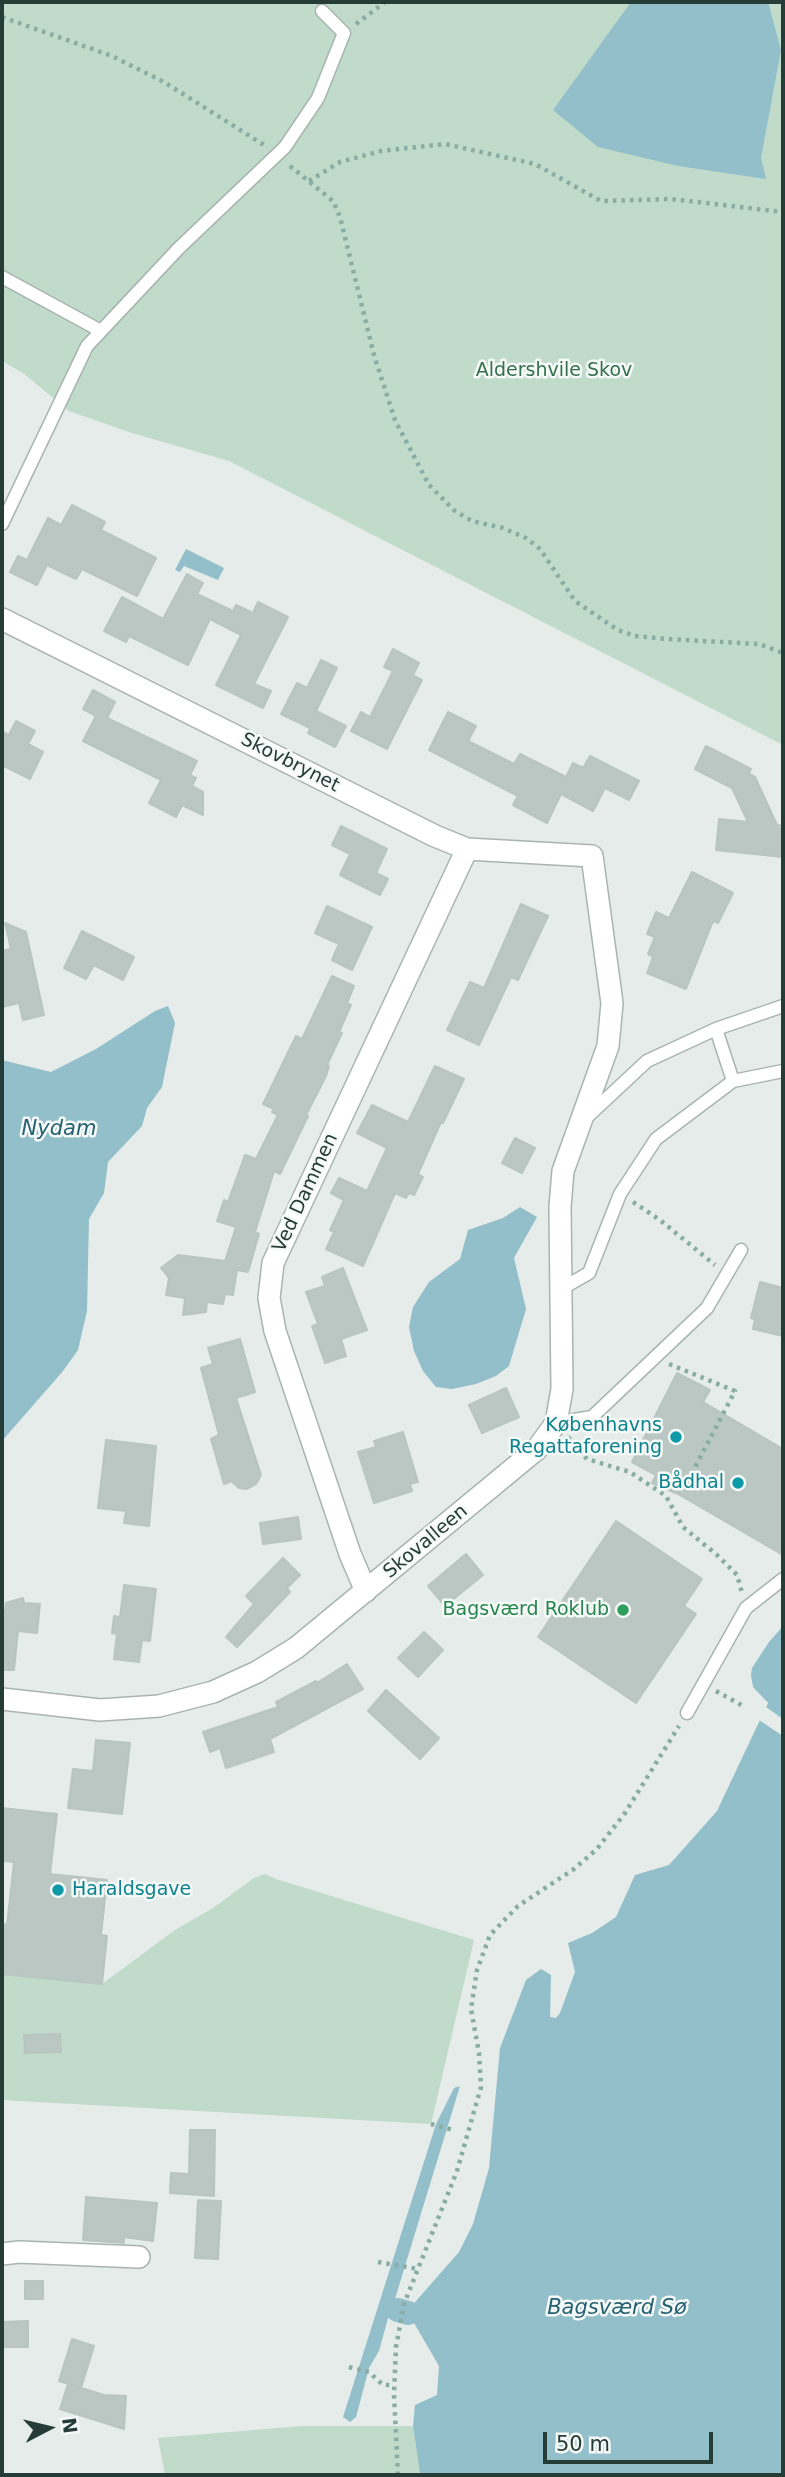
<!DOCTYPE html>
<html>
<head>
<meta charset="utf-8">
<style>
	body { margin:0 }
	#map { position:relative; width:785px; height:2477px; overflow:hidden; background:#e5ece9; font-family:"DejaVu Sans",sans-serif }
	canvas { display:block }
	.frame { position:absolute; inset:0; border:4px solid #263c37; pointer-events:none }
	.north { position:absolute; left:14px; top:2393px; width:70px; height:70px; -webkit-text-stroke:5px #f5f9f7; paint-order:stroke; rotate:83deg; font-size:19px; font-weight:700; line-height:28px; text-align:center; color:#263c37 }
	.north::after { content:''; display:block; margin:auto; width:24px; height:32px; background:#263c37; clip-path:polygon(50% 0,100% 100%,50% 72%,0 100%) }
	.scale { position:absolute; left:543px; top:2432px; width:170px; height:32px; box-sizing:border-box; border:4px solid #263c37; border-top:0; padding-left:9px; font-size:21px; line-height:24px; white-space:nowrap; color:#263c37; -webkit-text-stroke:5px #f5f9f7; paint-order:stroke }
</style>
</head>
<body>
<div id="map">
<canvas width="785" height="2477"></canvas>
<div class="frame"></div>
<div class="north">N</div>
<div class="scale">50 m</div>
</div>
<script>
const ctx = document.querySelector('canvas').getContext('2d');
ctx.lineJoin = 'round';
function paint(path, color) { ctx.fillStyle = color; ctx.fill(path, 'evenodd'); }
const poly = rows => new Path2D(rows.map(r => 'M' + r).join(''));
function trace(path, color, width, dash) { ctx.strokeStyle = color; ctx.lineWidth = width; ctx.lineCap = dash ? 'butt' : 'round'; ctx.setLineDash(dash || []); ctx.stroke(path); }
function write(font, color, halo, rows, align = 'center') {
  ctx.font = font + ' "DejaVu Sans",sans-serif'; ctx.lineWidth = 5; ctx.setLineDash([]); ctx.textBaseline = 'middle'; ctx.strokeStyle = halo; ctx.fillStyle = color; for (const [text, x, y, turn = 0] of rows) {
    ctx.save(); ctx.translate(x, y); ctx.rotate((+turn || 0) * Math.PI / 180); ctx.textAlign = isNaN(turn) ? turn : align; if (halo) ctx.strokeText(text, 0, 0); ctx.fillText(text, 0, 0); ctx.restore();
  }
}
paint(poly([
	[2,2,783,2,783,745,229,461,132,433,69,411,23,373,2,361],
	[265,1874,276,1879,474,1940,431,2124,2,2100,2,1970,102,1984,175,1930,213,1908,254,1878],
	[302,2426,413,2426,420,2475,165,2475,158,2438]
]), '#c0dbc9');
paint(poly([
	[631,2,768,2,781,50,761,158,766,179,678,166,598,147,553,110],
	[186,549,224,568,218,580,184,566,180,572,175,570],
	[168,1006,175,1023,162,1087,147,1108,142,1126,108,1162,104,1193,89,1219,87,1311,78,1350,63,1371,2,1441,2,1060,51,1072,96,1049,155,1011],
	[520,1207,537,1217,514,1258,526,1309,509,1366,496,1376,476,1384,452,1389,436,1387,423,1371,414,1351,409,1327,413,1307,429,1282,460,1259,468,1230,503,1218],
	[783,1626,783,2475,420,2475,413,2426,415,2405,437,2395,439,2366,414,2323,406,2319,409,2309,459,2252,473,2224,489,2168,500,2048,526,1980,541,1969,551,1975,550,2017,556,2018,560,2013,575,1972,568,1943,592,1933,616,1917,635,1875,669,1865,717,1811,768,1703,753,1687,751,1675,752,1668,769,1642],
	[460,2086,394,2302,400,2305,396,2318,388,2318,379,2351,369,2368,356,2417,350,2422,343,2417,436,2124,454,2088]
]), '#93bfcb');
paint(poly([
	[757,1696,768,1702,766,1707,783,1719,783,1736,759,1720,753,1730,750,1728,764,1703]
]), '#e5ece9');
trace(poly([
	[398,2310,408,2313]
]), '#93bfcb', 24);
const building = poly([
	[72,505,105,522,101,530,156,558,137,596,82,569,76,579,47,565,37,585,10,572,18,556,27,560,48,518,61,525,72,505],
	[187,574,203,583,197,594,233,611,236,605,253,613,258,602,288,617,254,684,271,691,263,708,216,685,241,635,210,619,188,665,129,636,126,642,104,631,122,597,163,619,187,574],
	[393,649,419,663,413,675,422,680,387,749,351,731,361,712,370,717,393,671,384,667,393,649],
	[321,660,337,668,316,711,346,726,335,747,308,733,310,728,281,714,297,683,307,688,321,660],
	[93,690,115,702,107,718,197,761,190,775,196,778,192,786,203,792,203,815,182,805,176,817,149,803,161,780,83,741,96,716,83,709,93,690],
	[448,712,476,726,468,741,514,764,520,754,566,777,573,763,583,768,590,756,639,781,629,800,605,788,593,811,561,794,547,823,513,805,518,796,429,750,448,712],
	[16,721,35,731,28,744,43,752,30,779,2,765,2,731,9,735,16,721],
	[706,746,751,769,749,774,755,777,777,825,783,826,783,857,716,850,719,819,748,822,732,788,695,769,706,746],
	[341,826,387,849,376,873,388,879,380,895,340,875,350,854,332,845,341,826],
	[692,872,733,893,718,923,713,921,686,989,647,973,653,957,648,954,655,937,647,934,656,912,669,918,692,872],
	[521,904,548,916,518,980,511,977,479,1045,447,1030,470,982,484,988,521,904],
	[327,906,372,927,352,970,332,960,339,944,315,933,327,906],
	[5,923,26,932,44,1015,23,1020,19,1003,2,1007,2,951,11,949,5,923],
	[82,931,134,957,123,980,94,965,86,979,64,968,82,931],
	[332,976,354,986,347,1003,351,1005,339,1032,342,1033,327,1065,329,1066,326,1076,306,1115,308,1116,280,1174,274,1171,255,1232,259,1234,248,1272,237,1270,233,1295,225,1294,223,1304,207,1302,206,1312,183,1315,185,1298,166,1295,169,1278,161,1268,178,1255,225,1261,236,1227,217,1221,224,1200,228,1202,245,1155,256,1159,278,1115,272,1112,274,1109,263,1104,296,1036,302,1039,332,976],
	[435,1066,464,1079,443,1123,441,1122,418,1174,423,1177,414,1195,409,1193,406,1198,395,1193,363,1266,326,1249,334,1232,330,1230,344,1200,331,1193,339,1178,367,1191,387,1148,357,1133,372,1105,408,1122,435,1066],
	[515,1138,535,1148,522,1173,502,1163,515,1138],
	[343,1268,367,1330,341,1339,346,1356,325,1363,312,1326,318,1324,306,1292,325,1286,322,1277,343,1268],
	[760,1282,783,1288,783,1336,753,1329,755,1319,751,1318,760,1282],
	[240,1339,255,1392,236,1398,261,1475,256,1484,247,1489,239,1488,231,1481,224,1484,211,1439,219,1435,201,1368,213,1364,208,1348,240,1339],
	[677,1373,710,1390,703,1402,783,1449,783,1555,678,1494,652,1483,656,1475,632,1462,677,1373],
	[506,1388,519,1417,482,1433,469,1405,506,1388],
	[403,1432,418,1482,410,1484,412,1491,374,1503,358,1452,376,1447,374,1441,403,1432],
	[106,1440,156,1446,149,1526,124,1523,126,1511,98,1508,106,1440],
	[298,1517,301,1539,263,1544,260,1523,298,1517],
	[616,1521,702,1579,684,1606,696,1614,636,1703,538,1637,616,1521],
	[466,1554,483,1575,445,1606,428,1586,466,1554],
	[283,1558,300,1575,287,1588,290,1592,237,1647,226,1637,254,1604,246,1596,283,1558],
	[124,1585,156,1589,150,1641,142,1640,139,1662,114,1659,117,1634,112,1633,114,1616,120,1617,124,1585],
	[23,1598,24,1603,40,1604,37,1633,18,1631,14,1670,2,1670,2,1612,5,1612,6,1603,23,1598],
	[424,1632,443,1650,418,1677,398,1658,424,1632],
	[347,1664,363,1689,270,1739,274,1752,226,1768,220,1748,210,1752,203,1732,278,1707,276,1702,316,1681,317,1683,347,1664],
	[386,1690,439,1738,420,1759,368,1711,386,1690],
	[96,1740,130,1743,122,1814,68,1808,73,1769,93,1771,96,1740],
	[2,1808,57,1814,50,1874,107,1880,101,1935,107,1936,102,1984,2,1974,2,1924,7,1925,14,1862,2,1861,2,1808],
	[60,2034,61,2052,25,2053,24,2035,60,2034],
	[190,2130,215,2130,214,2196,170,2193,171,2173,189,2174,190,2130],
	[86,2197,157,2203,153,2241,124,2237,124,2243,83,2240,86,2197],
	[198,2200,221,2201,218,2259,195,2258,198,2200],
	[25,2281,43,2281,43,2299,25,2299,25,2281],
	[28,2321,28,2347,2,2347,2,2322,28,2321],
	[72,2339,94,2346,81,2388,59,2381,72,2339],
	[68,2384,104,2395,126,2396,124,2429,60,2409,68,2384]
]);
paint(building, '#bac7c2');
trace(building, '#b8c5c0', 2);
const lane = poly([
	[2,277,101,331],
	[2,524,87,346,179,248,285,147,318,98,344,33,322,11],
	[716,1029,733,1081],
	[587,1117,647,1061,716,1029,783,1006],
	[561,1289,589,1273,620,1194,656,1139,733,1081,783,1071],
	[556,1423,592,1417,707,1308,741,1250],
	[687,1713,746,1608,783,1579]
]);
const street = poly([
	[2,619,435,836,467,849,592,856,612,1003,608,1046,563,1171,560,1207,562,1389,556,1423,537,1449,296,1648,257,1672,213,1692,159,1706,100,1710,2,1699],
	[366,1591,350,1554,275,1331,269,1298,273,1263,467,849],
	[2,2254,19,2252,139,2257]
]);
trace(lane, '#a8b4b0', 15);
trace(street, '#a8b4b0', 24);
trace(poly([
	[2,17,112,56,164,82,264,145],
	[356,24,385,2],
	[290,166,333,201,340,217,374,355,395,420,429,485,455,511,472,521,503,528,526,538,540,549,575,601,618,630,635,636,667,639,759,644,783,653],
	[309,181,340,162,381,151,445,144,535,164,601,201,671,199,783,212],
	[633,1202,660,1220,715,1265],
	[669,1364,735,1391,692,1473,690,1472],
	[568,1437,587,1459,630,1472,666,1496,683,1527,717,1555,737,1575,742,1593],
	[716,1691,743,1706],
	[431,2124,453,2130],
	[378,2262,418,2269],
	[349,2367,369,2372,383,2385,394,2385],
	[398,2475,394,2395,396,2347,404,2304,457,2171,481,2087,479,2053,471,2009,477,1970,490,1935,518,1906,574,1869,597,1849,625,1813,679,1726]
]), '#89aca3', 4.5, [3.5, 5]);
trace(lane, '#fff', 12);
trace(street, '#fff', 21);
for (const [x, y, r, color] of [
	[676,1437,7,"#0f9aa8"],
	[738,1483,7,"#0f9aa8"],
	[623,1610,7,"#2e9e5b"],
	[58,1890,7,"#0f9aa8"]
]) { const dot = new Path2D(); dot.arc(x, y, r, 0, 2 * Math.PI); ctx.fillStyle = color; ctx.fill(dot); trace(dot, '#f5f9f7', 2.5); }
write('19px', '#346f4e', '#f5f9f7', [
	["Aldershvile Skov",554,371]
]);
write('19px', '#263c37', '#f5f9f7', [
	["Skovbrynet",290,763,27],
	["Ved Dammen",306,1193,-65],
	["Skovalleen",426,1542,-40]
]);
write('19px', '#0d838f', '#f5f9f7', [
	["Københavns",662,1426],
	["Regattaforening",662,1448],
	["Bådhal",724,1483],
	["Haraldsgave",72,1890,"left"]
], 'right');
write('19px', '#27864d', '#f5f9f7', [
	["Bagsværd Roklub",609,1610]
], 'right');
write('italic 21px', '#266172', '#f5f9f7', [
	["Nydam",59,1130],
	["Bagsværd Sø",617,2309]
]);
</script>
</body>
</html>
